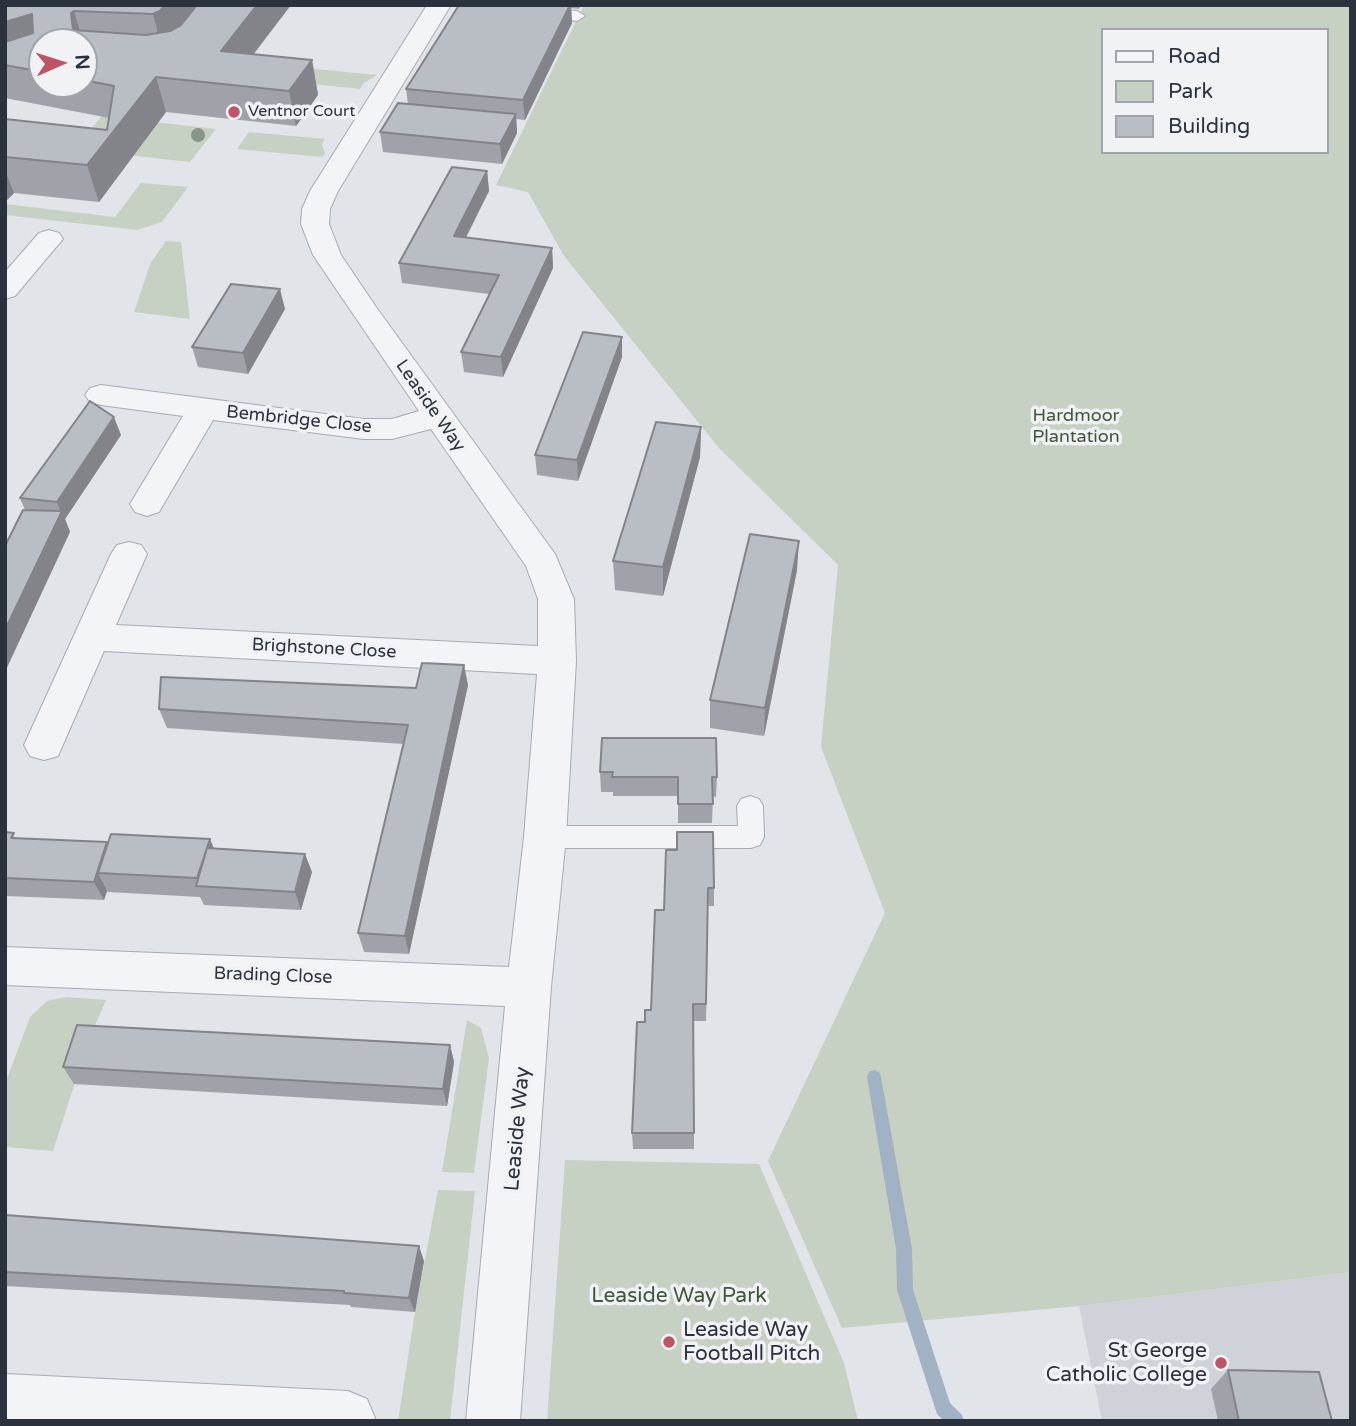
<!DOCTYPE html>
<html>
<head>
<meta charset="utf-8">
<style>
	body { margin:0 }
	#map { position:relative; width:1356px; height:1426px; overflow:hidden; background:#e1e4e8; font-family:"Varela Round",sans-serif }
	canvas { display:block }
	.frame { position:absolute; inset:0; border:7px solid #2b323d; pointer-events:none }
	.legend { position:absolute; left:1101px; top:28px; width:228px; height:126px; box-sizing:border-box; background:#f0f2f5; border:2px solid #a1a5ab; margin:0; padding:9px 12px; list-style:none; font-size:21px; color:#2b323d }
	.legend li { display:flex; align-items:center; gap:14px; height:35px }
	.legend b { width:35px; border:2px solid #a1a5ab }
	.north { position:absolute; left:28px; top:28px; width:70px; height:70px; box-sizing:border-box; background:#f0f2f5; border:2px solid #a1a5ab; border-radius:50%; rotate:87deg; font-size:19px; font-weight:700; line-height:28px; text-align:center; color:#2b323d }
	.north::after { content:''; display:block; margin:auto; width:24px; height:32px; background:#be5467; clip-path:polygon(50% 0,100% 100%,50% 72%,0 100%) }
</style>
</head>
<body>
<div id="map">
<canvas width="1356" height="1426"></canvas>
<div class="frame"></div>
<ul class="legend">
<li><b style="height:9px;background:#f3f4f7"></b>Road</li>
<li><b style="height:19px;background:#c7d1c3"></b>Park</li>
<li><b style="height:19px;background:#b9bdc4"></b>Building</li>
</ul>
<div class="north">N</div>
</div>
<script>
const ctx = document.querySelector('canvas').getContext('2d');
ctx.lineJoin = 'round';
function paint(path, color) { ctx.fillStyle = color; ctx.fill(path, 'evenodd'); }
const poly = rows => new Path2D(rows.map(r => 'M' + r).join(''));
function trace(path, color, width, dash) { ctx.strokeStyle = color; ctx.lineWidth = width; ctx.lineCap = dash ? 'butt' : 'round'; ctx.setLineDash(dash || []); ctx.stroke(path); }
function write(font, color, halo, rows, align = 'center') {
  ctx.font = font + ' "Varela Round",sans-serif'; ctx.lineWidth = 7; ctx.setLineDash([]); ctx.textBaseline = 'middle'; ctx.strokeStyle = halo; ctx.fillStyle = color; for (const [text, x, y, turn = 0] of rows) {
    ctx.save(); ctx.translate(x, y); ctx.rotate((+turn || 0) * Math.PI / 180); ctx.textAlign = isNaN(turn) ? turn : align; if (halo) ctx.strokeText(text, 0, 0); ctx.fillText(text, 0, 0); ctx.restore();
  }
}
paint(poly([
	[1351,1272,1351,1421,1102,1421,1079,1306]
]), '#cfd3d9');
paint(poly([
	[584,5,1351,5,1351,1272,1079,1306,842,1328,768,1161,885,913,821,747,838,565,719,448,564,256,528,192,496,185],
	[1102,30,1326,30,1326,152,1102,152],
	[295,67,377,75,364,83,360,89,284,81],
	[102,116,216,129,190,162,74,149],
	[249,132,325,139,322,144,325,154,322,157,237,149],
	[141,183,188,187,162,222,137,230,5,215,5,204,115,217],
	[166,241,181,242,190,319,134,312,150,264],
	[66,997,106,1000,88,1042,53,1151,5,1147,5,1084,30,1017,47,1001],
	[467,1020,481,1028,489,1058,474,1173,442,1172],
	[565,1160,759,1164,844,1363,858,1421,547,1421],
	[438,1190,475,1191,450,1421,398,1421,415,1312]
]), '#c7d1c3');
paint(poly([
	[874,1070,879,1072,881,1077,912,1249,913,1290,950,1403,962,1415,964,1421,944,1421,937,1414,897,1290,896,1249,867,1077,869,1072,874,1070]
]), '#a0b2c4');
const lane = poly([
	[539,8,577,11,585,16,577,21,534,16,531,13,534,10,539,8],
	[750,796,759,799,763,806,764,837,760,845,751,848,545,848,536,845,532,837,536,829,545,826,738,826,737,806,741,799,750,796]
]);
const street = poly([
	[427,5,451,5,338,191,330,209,329,224,341,255,376,307,555,554,574,599,576,661,566,837,551,987,520,1421,466,1421,505,1006,5,985,5,947,509,967,524,837,537,674,104,651,58,756,44,760,30,756,24,745,111,554,117,545,129,542,141,545,147,554,116,625,538,646,538,599,526,566,431,429,392,439,364,439,213,420,159,512,147,516,135,512,130,504,183,416,101,405,90,402,85,395,90,388,101,385,364,419,392,419,419,411,313,255,301,224,302,209,310,191,427,5],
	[49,230,59,233,63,239,15,296,5,299,5,272,39,233,49,230],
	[5,1374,348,1391,367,1399,375,1418,374,1421,5,1421,5,1374]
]);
trace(lane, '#a7abb1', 2);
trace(street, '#a7abb1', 2);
paint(lane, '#f3f4f7');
paint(street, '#f3f4f7');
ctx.fillStyle = '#889688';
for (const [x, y] of [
	[198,135]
]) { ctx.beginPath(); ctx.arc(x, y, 7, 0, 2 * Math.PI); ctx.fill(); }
paint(poly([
	[5,5,291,5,254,54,312,60,318,95,296,126,166,112,99,202,14,193,5,202,5,119,107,130,109,118,5,98],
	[42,42,84,42,84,84,42,84],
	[459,5,581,5,579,9,571,8,572,23,525,120,516,119,517,133,502,164,383,152,380,132,408,104,406,89],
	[487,171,489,191,466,238,552,248,553,268,503,377,464,372,461,352,489,294,402,283,399,263],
	[285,309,248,374,198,367,192,347],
	[622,337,622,357,578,481,537,475,535,455],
	[701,427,700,457,663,596,615,590,613,561],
	[121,435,65,519,70,532,25,510,20,498],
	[797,570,764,736,710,728,710,700],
	[468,685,409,954,364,952,358,933,404,744,167,728,159,709,416,688],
	[600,772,717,777,716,797,713,796,712,823,678,823,678,796,613,796,613,792,601,792],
	[5,832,17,838,214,848,312,872,301,910,204,905,200,897,108,892,107,891,104,900,6,896,5,895],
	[666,850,714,888,714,906,708,906,706,1021,694,1021,694,1149,633,1149,632,1133,645,1022,651,1010,664,910],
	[450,1045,454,1062,447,1106,74,1084,63,1067],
	[5,1215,424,1261,415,1312,351,1307,350,1305,5,1286],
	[1228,1370,1332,1421,1218,1421,1211,1389]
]), '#9fa3a9');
paint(poly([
	[165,5,201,5,162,49,153,14],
	[257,5,291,5,230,84,221,51],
	[571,5,572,23,525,120,523,100],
	[74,11,83,42,73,30,71,13],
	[32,14,42,44,5,61,5,22],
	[312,60,318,95,296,126,289,91],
	[156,77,166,112,99,202,87,165],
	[516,114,517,133,502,164,500,144],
	[5,170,14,193,5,202],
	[487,171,489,191,456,256,454,236],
	[552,248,553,268,503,377,501,357],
	[280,289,285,309,248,374,243,353],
	[622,337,622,357,578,481,577,460],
	[114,417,121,435,65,519,70,532,5,672,5,630,61,513,57,502],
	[701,427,700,457,663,596,663,567],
	[799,541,797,570,764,736,765,708],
	[464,665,468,685,409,954,405,936],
	[210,839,218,858,207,848],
	[107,842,98,873,107,891,104,900,94,882],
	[305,854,312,872,301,910,295,892],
	[450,1045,454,1062,447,1106,443,1089],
	[419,1246,424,1261,415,1312,409,1298]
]), '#828489');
const building = poly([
	[5,5,165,5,160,11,153,14,74,11,71,13,73,30,146,35,170,31,181,25,197,5,257,5,221,51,312,60,289,91,156,77,87,165,5,157,5,119,107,130,114,86,84,80,84,42,42,42,42,72,5,65,5,42,33,33,32,14,5,22,5,5],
	[459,5,570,5,523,100,406,89,459,5],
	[398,103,516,114,500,144,380,132,398,103],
	[452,167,487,171,454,236,552,248,501,357,461,352,499,275,399,263,452,167],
	[231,284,280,289,243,353,192,347,231,284],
	[583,332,622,337,577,460,535,455,583,332],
	[90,401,114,417,57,502,20,498,90,401],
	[656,422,701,427,663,567,613,561,656,422],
	[23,510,62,511,5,630,5,546,23,510],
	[750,534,799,541,765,708,710,700,750,534],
	[422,663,464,665,405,936,358,933,408,725,159,709,161,677,416,688,422,663],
	[602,738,716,738,717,777,712,777,713,804,678,804,678,777,612,777,613,772,600,772,602,738],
	[5,832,14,833,11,838,107,842,94,882,5,878,5,832],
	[677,832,713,832,714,888,708,888,706,1004,693,1004,694,1133,632,1133,637,1022,645,1022,645,1010,651,1010,655,910,664,910,666,850,677,850,677,832],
	[111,834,210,839,207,848,305,854,295,892,196,886,207,848,197,878,98,873,111,834],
	[77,1025,450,1045,443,1089,63,1067,77,1025],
	[5,1215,419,1246,409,1298,344,1293,344,1291,5,1272,5,1215],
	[1228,1370,1319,1372,1332,1421,1239,1421,1228,1370]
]);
paint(building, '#b9bdc4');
trace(building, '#828489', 2);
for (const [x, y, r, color] of [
	[234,112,7,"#be5467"],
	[669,1342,7,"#be5467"],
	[1221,1363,7,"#be5467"]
]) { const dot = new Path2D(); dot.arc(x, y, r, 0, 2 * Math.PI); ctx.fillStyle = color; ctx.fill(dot); trace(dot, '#f0f2f5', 2.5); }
write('16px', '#2b323d', '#f0f2f5', [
	["Ventnor Court",248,112]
], 'left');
write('18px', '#2b323d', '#f0f2f5', [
	["Leaside Way",430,406,55],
	["Bembridge Close",299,420,6],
	["Brighstone Close",324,649,3],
	["Brading Close",273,976,2]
]);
write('18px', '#40573a', '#f0f2f5', [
	["Hardmoor",1076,416],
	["Plantation",1076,437]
]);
write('21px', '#2b323d', '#f0f2f5', [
	["Leaside Way",518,1129,-85]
]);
write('21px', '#40573a', '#f0f2f5', [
	["Leaside Way Park",679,1296]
]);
write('21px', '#2b323d', '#f0f2f5', [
	["Leaside Way",683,1330],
	["Football Pitch",683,1354],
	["St George",1207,1351,"right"],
	["Catholic College",1207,1375,"right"]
], 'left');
</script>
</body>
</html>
